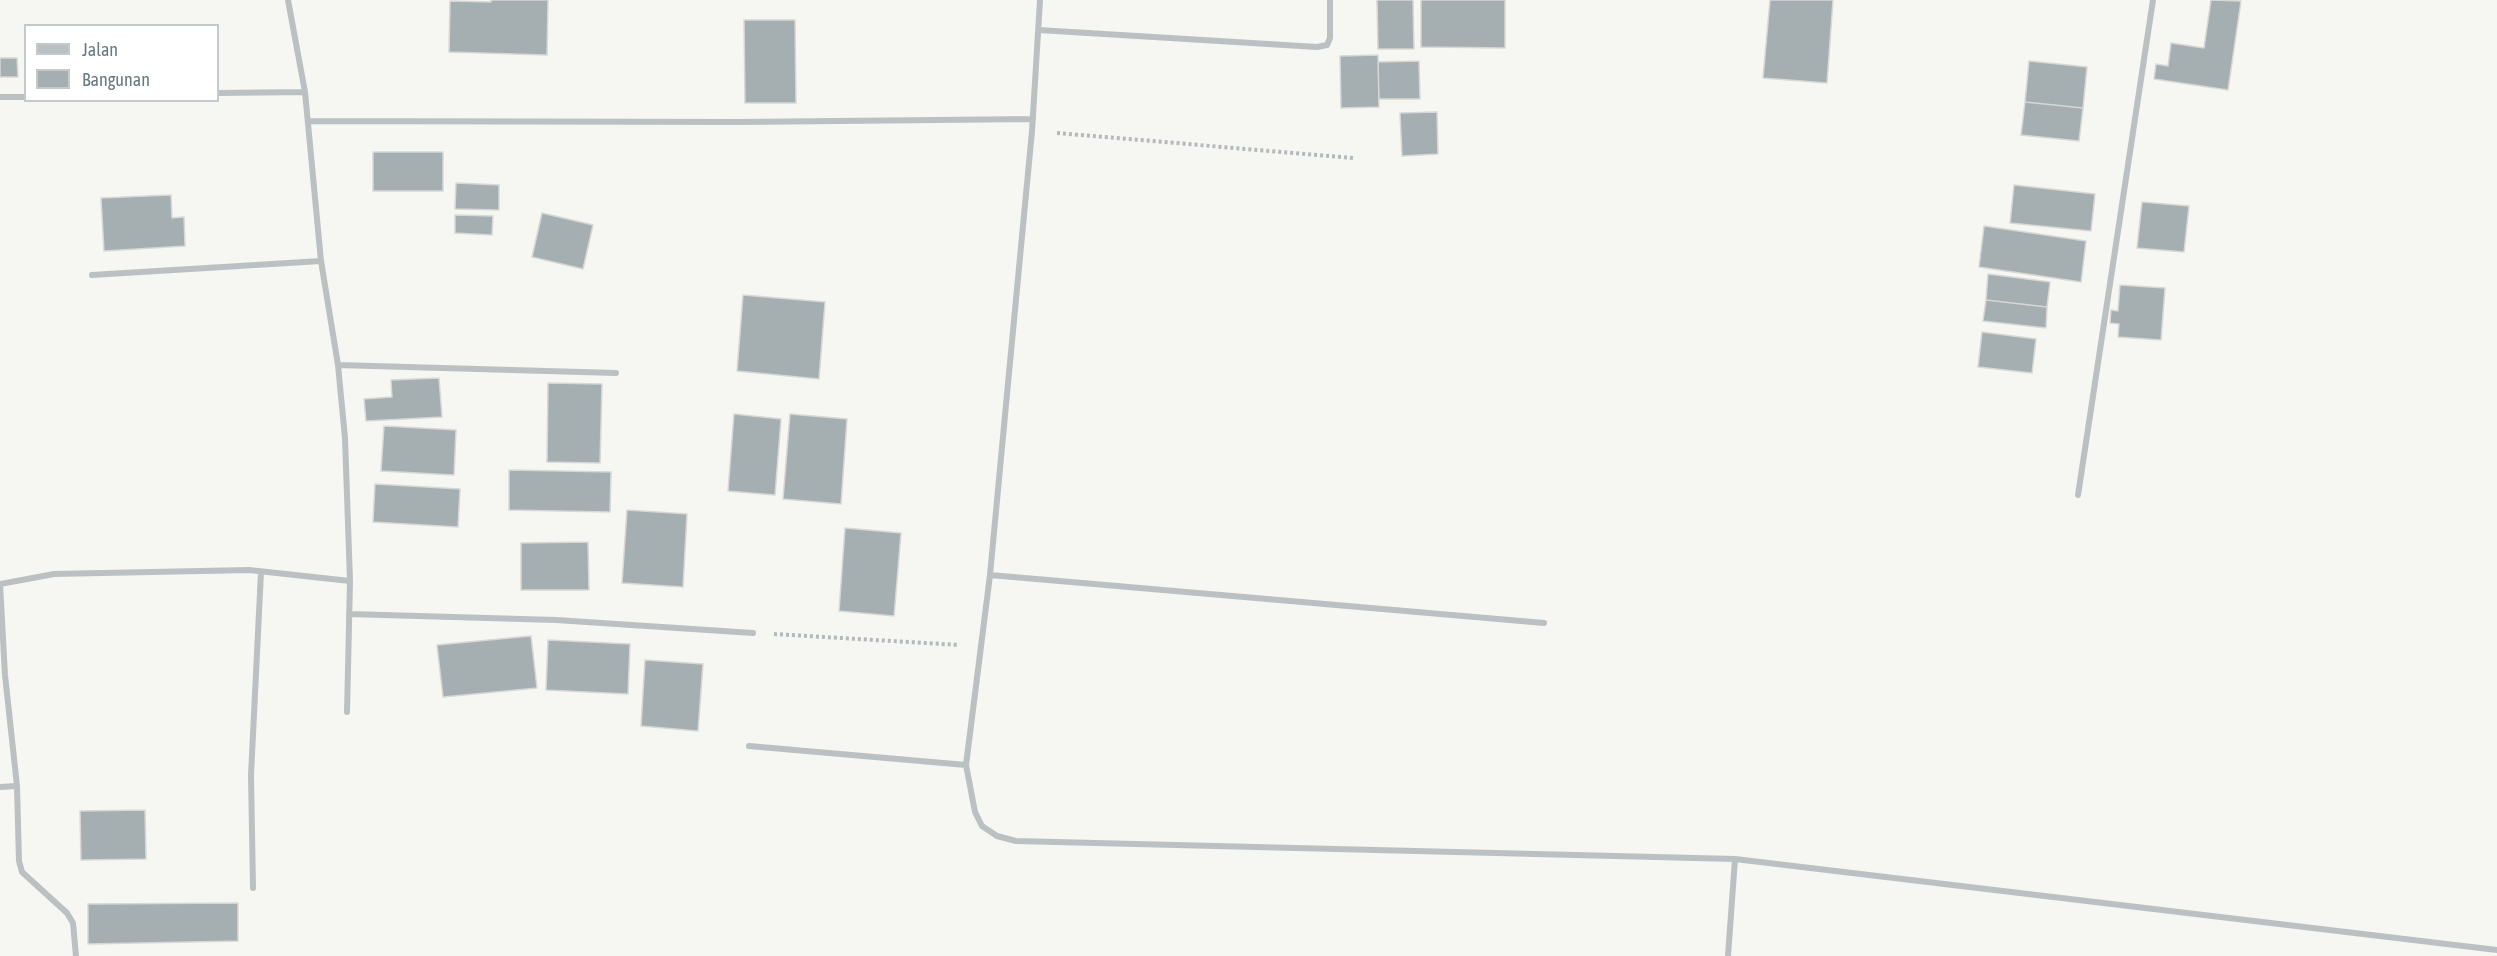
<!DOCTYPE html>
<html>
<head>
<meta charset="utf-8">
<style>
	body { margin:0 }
	#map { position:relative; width:2497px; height:956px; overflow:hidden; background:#f6f6f3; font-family:"Asap Condensed",sans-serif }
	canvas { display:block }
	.legend { position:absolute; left:24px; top:24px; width:195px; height:78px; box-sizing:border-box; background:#fff; border:2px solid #c3c9cd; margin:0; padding:8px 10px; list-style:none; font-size:18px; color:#687981 }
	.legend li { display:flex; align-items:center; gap:12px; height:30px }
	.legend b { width:30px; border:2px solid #c3c9cd }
</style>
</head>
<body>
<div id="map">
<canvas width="2497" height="956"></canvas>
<ul class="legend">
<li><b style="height:8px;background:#bbc0c2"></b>Jalan</li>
<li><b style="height:16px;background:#a5aeb1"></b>Bangunan</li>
</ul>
</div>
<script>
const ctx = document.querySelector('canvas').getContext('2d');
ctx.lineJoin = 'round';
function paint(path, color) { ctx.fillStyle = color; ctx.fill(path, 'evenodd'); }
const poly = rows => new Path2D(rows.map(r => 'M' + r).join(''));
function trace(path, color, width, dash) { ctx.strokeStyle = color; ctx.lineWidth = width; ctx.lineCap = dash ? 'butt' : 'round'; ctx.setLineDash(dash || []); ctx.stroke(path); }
const building = poly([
	[491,0,548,0,547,55,449,52,450,1,491,2,491,0],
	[1377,0,1413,0,1414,49,1378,49,1377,0],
	[1421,0,1505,0,1505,48,1421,47,1421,0],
	[1770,0,1833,0,1827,83,1763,78,1770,0],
	[2211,0,2241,1,2228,90,2154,79,2156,64,2168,66,2171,43,2204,48,2211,0],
	[744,20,795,20,796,103,745,103,744,20],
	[1378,55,1379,107,1341,108,1340,56,1378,55],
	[0,58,17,58,18,77,0,77,0,58],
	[1419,61,1420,99,1379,99,1378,62,1419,61],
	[2029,61,2087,67,2083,108,2025,102,2029,61],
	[2025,102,2083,108,2079,141,2021,135,2025,102],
	[1437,112,1438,154,1402,156,1400,113,1437,112],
	[373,152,443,152,443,191,373,191,373,152],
	[456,183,499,185,499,210,455,209,456,183],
	[2014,185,2095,194,2091,231,2010,223,2014,185],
	[171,195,172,218,184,217,185,246,104,251,101,198,171,195],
	[2142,202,2189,206,2184,252,2137,248,2142,202],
	[542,213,593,225,583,269,532,257,542,213],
	[455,215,493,216,492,235,455,233,455,215],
	[1984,226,2086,241,2081,282,1979,267,1984,226],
	[1988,274,2050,282,2047,307,1986,300,1988,274],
	[2120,285,2165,288,2161,340,2118,337,2119,324,2110,323,2111,310,2118,311,2120,285],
	[743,295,825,302,819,379,737,371,743,295],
	[1986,300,2047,307,2046,328,1983,321,1986,300],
	[1982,332,2036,339,2032,373,1978,367,1982,332],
	[439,378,442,417,366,421,364,399,392,397,391,380,439,378],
	[548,383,602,384,600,463,547,462,548,383],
	[734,414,781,419,775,495,728,491,734,414],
	[790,414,847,419,841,504,783,499,790,414],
	[384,426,456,430,454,475,381,471,384,426],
	[509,470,611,472,610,512,509,510,509,470],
	[375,484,460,489,458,527,373,522,375,484],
	[627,510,687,514,683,587,622,583,627,510],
	[845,528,901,533,894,616,839,611,845,528],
	[588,542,589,590,521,590,521,543,588,542],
	[531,636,537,688,443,697,437,645,531,636],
	[548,640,630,644,628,694,546,690,548,640],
	[645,660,703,664,698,731,641,726,645,660],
	[145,810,146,859,81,860,80,811,145,810],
	[238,903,238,941,88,944,88,904,238,903]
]);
paint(building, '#a5aeb1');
trace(building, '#d7d7d5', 1.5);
trace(poly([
	[1057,133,1353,158],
	[774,634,959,645]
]), '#b5b9bb', 4, [3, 3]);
trace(poly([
	[288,0,305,92,321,261,338,365,345,438,350,581,347,712],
	[1040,0,1032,131,1007,394,990,575,966,765,975,812,982,826,997,836,1016,841,1735,859],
	[1039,30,1317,47,1327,45,1330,38,1330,0],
	[218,93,305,92],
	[0,97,26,97],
	[308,121,739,122,1033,119],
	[92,275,321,261],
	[338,365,616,373],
	[2078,495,2153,0],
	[990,575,1544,623],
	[0,584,5,675,17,786,19,861,22,872,67,913,73,923,76,956],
	[0,584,54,574,249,570,350,581],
	[349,614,556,620,753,633],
	[749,746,966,765],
	[0,787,17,786],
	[253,888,251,775,261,572],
	[1728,956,1735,859,2497,950]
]), '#bbc0c2', 6);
</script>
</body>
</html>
